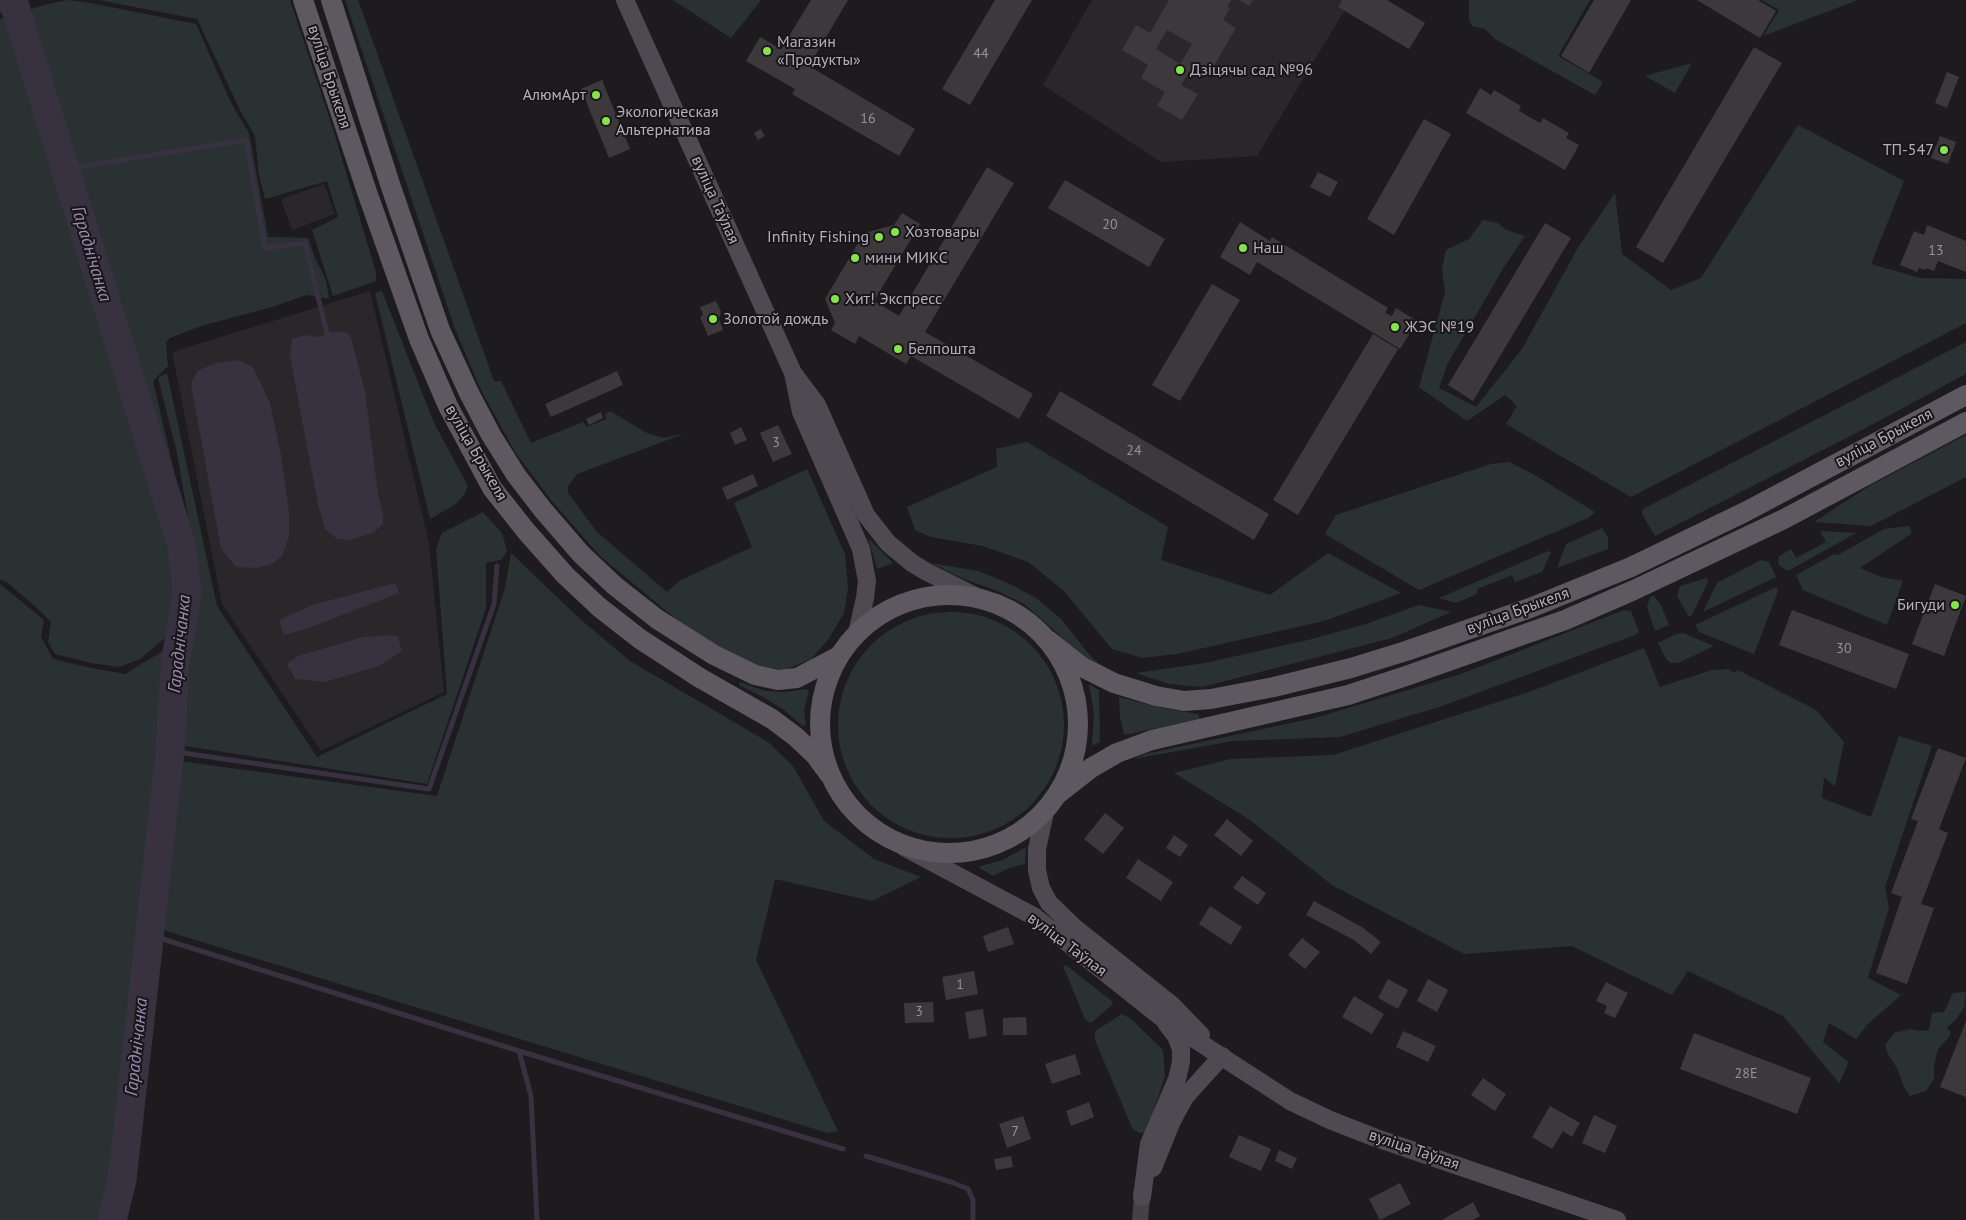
<!DOCTYPE html>
<html>
<head>
<meta charset="utf-8">
<style>
	body { margin:0 }
	canvas { display:block; background:#1d1b1d }
</style>
</head>
<body>
<canvas width="1966" height="1220"></canvas>
<script>
const ctx = document.querySelector('canvas').getContext('2d');
ctx.lineJoin = 'round';
function paint(path, color) { ctx.fillStyle = color; ctx.fill(path, 'evenodd'); }
const poly = rows => new Path2D(rows.map(r => 'M' + r).join(''));
function trace(path, color, width, dash) { ctx.strokeStyle = color; ctx.lineWidth = width; ctx.lineCap = dash ? 'butt' : 'round'; ctx.setLineDash(dash || []); ctx.stroke(path); }
function write(font, color, halo, rows, align = 'center') {
  ctx.font = font + ' "PT Sans",sans-serif'; ctx.lineWidth = 4; ctx.setLineDash([]); ctx.textBaseline = 'middle'; ctx.strokeStyle = halo; ctx.fillStyle = color; for (const [text, x, y, turn = 0] of rows) {
    ctx.save(); ctx.translate(x, y); ctx.rotate((+turn || 0) * Math.PI / 180); ctx.textAlign = isNaN(turn) ? turn : align; if (halo) ctx.strokeText(text, 0, 0); ctx.fillText(text, 0, 0); ctx.restore();
  }
}
paint(poly([
	[1092,0,1342,0,1338,7,1344,11,1257,156,1161,162,1043,85],
	[324,184,335,214,292,230,281,199],
	[370,291,429,543,444,692,321,751,222,604,172,352]
]), '#2a272a');
paint(poly([
	[66,0,85,2,196,24,232,105,249,133,268,237,308,238,315,258,326,280,329,299,307,295,272,307,201,326,170,338,166,343,168,366,153,381,187,527,188,564,167,636,140,659,120,667,91,663,55,654,48,642,51,622,37,608,8,583,0,579,0,19,44,5],
	[98,0,290,0,332,126,376,272,376,281,333,296,312,230,338,217,327,181,265,199,259,175,255,136,241,112,197,19],
	[345,0,358,0,494,381,501,381,531,443,583,422,587,427,606,419,605,414,610,411,647,433,664,438,686,433,577,474,568,486,568,493,597,532,667,592,679,581,752,547,734,503,807,469,845,554,848,588,844,613,828,640,811,659,785,670,757,666,721,649,682,624,600,556,551,500,515,452,481,390,455,329],
	[673,0,761,0,731,38],
	[1469,0,1590,0,1558,56,1603,82,1595,95,1495,39,1485,29,1472,26,1469,20],
	[1762,0,1858,0,1763,36,1779,10],
	[1692,63,1675,93,1645,76],
	[1798,125,1904,181,1871,264,1920,278,1966,279,1966,323,1631,497,1506,424,1517,406,1505,395,1467,421,1419,387,1445,292,1442,269,1446,250,1469,239,1483,220,1498,223,1506,230,1525,236,1504,267,1448,363,1439,388,1476,407,1522,349,1579,246,1615,193,1622,254,1671,290,1701,278],
	[382,291,434,423,468,486,464,495,456,504,430,519,375,293],
	[1966,342,1966,374,1862,430,1655,536,1642,514,1643,509],
	[167,373,217,606,317,757,447,694,436,549,442,533,483,512,502,533,507,551,501,560,486,563,486,608,427,784,179,745,196,608,195,557,177,453,158,378],
	[1964,436,1966,436,1966,477,1871,526,1814,522,1871,485],
	[1027,442,1168,527,1161,560,1270,595,1328,553,1401,593,1324,621,1177,654,1142,658,1112,649,1063,590,1028,562,983,546,931,537,915,530,907,507,997,467,996,449],
	[1509,462,1533,474,1595,512,1588,518,1419,590,1325,534,1336,515,1491,464],
	[1909,526,1912,533,1860,568,1881,577,1903,581,1887,625,1803,590,1796,575,1834,554,1838,555,1884,529],
	[1602,528,1608,537,1608,549,1557,568,1566,544],
	[1820,531,1856,533,1788,571,1779,565,1778,557,1791,549,1796,558,1826,542],
	[868,538,893,563,877,569],
	[1548,551,1551,552,1542,572,1515,582,1512,575,1477,589,1477,594,1456,603,1439,598],
	[511,553,580,619,630,661,768,742,793,766,824,821,874,859,921,877,872,901,775,879,756,960,838,1131,828,1133,166,931,160,924,179,761,437,796,505,588],
	[1761,560,1769,562,1776,577,1703,612,1717,583],
	[931,563,978,571,1010,584,1036,598,1061,619,1093,659,1109,671,1086,662,1055,631,1024,604,995,590,959,577],
	[1707,578,1708,582,1692,615,1689,617,1677,596,1680,586],
	[0,584,44,620,41,637,53,659,91,668,125,674,171,646,116,1162,103,1220,0,1220],
	[1776,587,1778,591,1754,654,1699,632,1695,625],
	[1654,596,1661,605,1669,625,1655,631,1647,607,1650,597],
	[1419,605,1451,612,1392,638,1202,687,1169,684,1136,673,1205,663,1308,640,1366,624],
	[1624,610,1631,611,1639,632,1635,635,1442,706,1340,737,1233,741,1133,759,1145,754,1315,718,1461,674],
	'838 725a113 113 0 1 1 226 0a113 113 0 1 1-226 0Z',
	[1683,633,1714,646,1678,663,1671,663,1666,659,1658,643,1676,634],
	[1644,648,1660,687,1712,670,1729,669,1734,673,1738,670,1816,710,1844,742,1835,786,1824,778,1822,798,1871,817,1899,736,1932,746,1885,887,1889,908,1868,978,1901,995,1868,1024,1856,1039,1829,1023,1823,1042,1848,1062,1846,1069,1839,1083,1783,1016,1688,971,1672,995,1572,946,1464,954,1332,885,1250,820,1174,773,1231,759,1333,755,1529,692],
	[740,682,765,691,786,692,806,689,809,691,804,710,806,725,803,726,784,710,763,697,739,685],
	[1089,684,1099,690,1100,742,1092,746,1094,713],
	[1119,697,1162,708,1198,714,1200,719,1124,735,1120,717],
	[1026,847,1025,864,1009,868,993,876,978,867,1003,860],
	[1066,965,1113,1002,1112,1005,1091,1023,1085,1019,1063,966],
	[1966,992,1964,1008,1954,1022,1947,1027,1951,1033,1949,1037,1938,1049,1934,1065,1934,1079,1926,1091,1910,1096,1904,1087,1897,1068,1888,1054,1885,1045,1894,1033,1910,1029,1921,1031,1929,1030,1932,1013,1944,1012,1953,993],
	[1122,1014,1131,1019,1163,1050,1165,1077,1146,1132,1140,1133,1133,1130,1095,1040,1095,1031]
]), '#293132');
paint(poly([
	[332,332,344,332,350,334,365,391,378,494,383,514,383,524,373,533,350,540,337,539,325,529,318,504,290,357,292,339,305,335,318,337],
	[239,360,253,367,270,403,281,455,289,512,289,537,282,556,272,564,257,568,236,567,221,549,191,384,197,371,216,363],
	[395,583,399,593,309,628,284,635,279,620,312,605],
	[391,635,398,637,402,651,379,666,325,682,295,679,287,664,298,656,363,637]
]), '#373140');
trace(poly([
	[0,10,14,2],
	[65,169,246,140,265,248,305,243,328,338],
	[170,751,429,789,494,604,497,566],
	[150,935,519,1051,843,1149],
	[519,1051,531,1096,537,1220],
	[866,1156,951,1182,968,1189,973,1200,973,1220]
]), '#373140', 5);
trace(poly([
	[13,0,182,547,187,592,175,665,170,751,122,1180,112,1220]
]), '#373140', 29);
paint(poly([
	[811,0,848,0,809,66,915,129,899,156,792,94,795,89,746,61,760,37,781,49],
	[995,0,1032,0,970,105,942,89],
	[1169,0,1231,0,1227,6,1230,8,1223,20,1236,28,1211,71,1197,63,1191,73,1189,72,1181,85,1198,94,1182,120,1157,106,1165,92,1141,78,1148,65,1122,50,1136,25,1150,33],
	[1167,30,1192,44,1180,64,1156,49],
	[1239,0,1253,0,1249,6],
	[1342,0,1387,0,1425,23,1409,49,1338,7],
	[1594,0,1631,0,1589,73,1561,56],
	[1697,0,1758,0,1776,11,1760,38],
	[1754,47,1782,63,1663,263,1636,247],
	[1947,72,1959,77,1947,108,1935,103],
	[602,80,630,149,609,158,581,89],
	[1480,88,1491,95,1494,90,1521,106,1519,111,1540,123,1543,118,1569,133,1566,138,1579,145,1565,170,1466,113],
	[1424,119,1451,134,1394,235,1367,219],
	[761,129,765,136,758,140,754,133],
	[1940,136,1956,142,1948,164,1931,158],
	[987,167,1014,183,925,332,1033,394,1019,419,911,356,906,364,859,336,855,344,831,330,835,323,825,299,864,233,894,225,902,213,920,224,874,301,899,316],
	[1318,172,1338,182,1330,197,1310,187],
	[1065,180,1165,239,1149,267,1048,208],
	[1240,222,1270,241,1272,237,1388,308,1385,313,1392,316,1396,308,1417,321,1400,349,1257,262,1250,275,1220,257],
	[1545,223,1571,238,1473,401,1448,385],
	[1927,225,1966,241,1966,272,1938,261,1934,271,1926,268,1925,270,1919,268,1917,272,1900,265,1914,231,1924,235],
	[1212,284,1240,300,1180,401,1152,385],
	[716,301,721,312,719,319,723,330,708,336,700,317,703,315,700,307],
	[1373,334,1398,349,1298,515,1273,500],
	[617,371,623,385,551,417,545,404],
	[1060,391,1269,514,1254,540,1046,416],
	[601,412,603,418,589,425,586,419],
	[778,425,792,454,773,462,760,433],
	[741,427,747,440,735,445,730,433],
	[753,474,758,486,727,500,722,488],
	[1935,584,1966,596,1944,656,1912,644],
	[1792,610,1909,654,1896,689,1779,645],
	[1938,748,1966,758,1939,829,1948,833,1921,904,1934,908,1907,984,1876,973,1902,897,1891,893,1918,821,1911,819],
	[1105,813,1124,828,1103,854,1084,839],
	[1227,819,1253,841,1241,856,1214,835],
	[1174,835,1188,845,1180,857,1166,848],
	[1138,859,1173,882,1161,901,1126,878],
	[1242,876,1266,893,1258,905,1233,888],
	[1314,901,1362,927,1381,942,1371,954,1354,940,1306,915],
	[1210,906,1242,927,1231,945,1199,924],
	[1008,927,1014,944,988,952,983,936],
	[1302,938,1320,952,1305,969,1288,955],
	[974,971,978,994,946,1000,942,977],
	[1388,979,1408,990,1398,1009,1378,998],
	[1428,979,1448,990,1437,1012,1417,1001],
	[1606,982,1628,993,1615,1018,1604,1013,1607,1006,1596,1001],
	[1354,996,1384,1014,1372,1034,1342,1017],
	[933,1002,934,1022,905,1023,904,1003],
	[983,1009,987,1036,969,1039,965,1012],
	[1026,1017,1027,1035,1003,1035,1003,1018],
	[1966,1021,1966,1097,1940,1087],
	[1403,1031,1436,1046,1428,1062,1396,1047],
	[1694,1033,1811,1078,1797,1114,1680,1069],
	[1075,1054,1081,1074,1052,1084,1045,1064],
	[1483,1078,1506,1094,1495,1111,1471,1095],
	[1089,1102,1094,1117,1071,1126,1066,1111],
	[1550,1106,1580,1123,1572,1137,1563,1131,1552,1149,1532,1137],
	[1594,1115,1617,1126,1605,1153,1582,1143],
	[1023,1116,1031,1139,1007,1148,999,1124],
	[1239,1135,1271,1149,1261,1171,1229,1157],
	[1279,1150,1297,1158,1292,1169,1275,1161],
	[1011,1156,1013,1167,996,1170,994,1159],
	[1400,1183,1411,1204,1380,1220,1369,1199],
	[1473,1202,1480,1216,1473,1220,1442,1220]
]), '#3c383c');
trace(poly([
	[1140,1220,1142,1197]
]), '#454146', 16);
trace(poly([
	[625,0,793,373,817,405,866,515,888,543,912,563,927,572,979,598],
	[793,373,801,412,861,549,867,581,865,598,857,633],
	[1045,812,1037,849,1037,870,1041,888,1049,903,1074,927,1172,1005,1201,1035],
	[904,847,1035,917,1162,1018,1290,1101,1330,1120,1376,1138,1617,1220],
	[1153,1168,1172,1121,1185,1097,1222,1056],
	[1142,1197,1149,1144,1177,1079,1181,1062,1181,1049,1176,1036,1166,1023]
]), '#4f4a51', 18);
trace(poly([
	[303,0,367,192,419,339,448,406,492,488,526,531,565,575,599,607,640,639,700,678,772,719,796,737,815,755,829,774],
	[331,0,390,184,440,330,469,393,491,435,516,475,543,510,581,554,615,586,657,619,714,655,755,675,778,680,797,678,839,656],
	'820 724a129 129 0 1 1 258 0a129 129 0 1 1-258 0Z',
	[1048,640,1082,667,1114,683,1156,696,1184,701,1211,699,1274,687,1351,668,1406,651,1530,608,1631,567,1745,512,1966,395],
	[1059,793,1091,768,1117,753,1152,740,1348,695,1406,676,1565,620,1634,590,1784,519,1966,422]
]), '#5e5860', 20);
for (const [x, y, r, color] of [
	[767,51,5,"#85e44c"],
	[1180,70,5,"#85e44c"],
	[596,95,5,"#85e44c"],
	[606,121,5,"#85e44c"],
	[1944,150,5,"#85e44c"],
	[895,232,5,"#85e44c"],
	[879,237,5,"#85e44c"],
	[1243,248,5,"#85e44c"],
	[855,258,5,"#85e44c"],
	[835,299,5,"#85e44c"],
	[713,319,5,"#85e44c"],
	[1395,327,5,"#85e44c"],
	[898,349,5,"#85e44c"],
	[1955,605,5,"#85e44c"]
]) { const dot = new Path2D(); dot.arc(x, y, r, 0, 2 * Math.PI); ctx.fillStyle = color; ctx.fill(dot); trace(dot, '#181618', 2); }
write('14px', '#98909b', null, [
	["44",981,54],
	["16",868,119],
	["20",1110,225],
	["13",1936,251],
	["3",776,443],
	["24",1134,451],
	["30",1844,649],
	["1",960,985],
	["3",919,1012],
	["28Е",1746,1074],
	["7",1015,1132]
]);
write('16px', '#b7aebb', '#181618', [
	["Магазин",777,42],
	["«Продукты»",777,60],
	["Дзіцячы сад №96",1190,70],
	["АлюмАрт",586,95,"right"],
	["Экологическая",616,112],
	["Альтернатива",616,130],
	["ТП-547",1934,150,"right"],
	["Хозтовары",905,232],
	["Infinity Fishing",869,237,"right"],
	["Наш",1253,248],
	["мини МИКС",865,258],
	["Хит! Экспресс",845,299],
	["Золотой дождь",723,319],
	["ЖЭС №19",1405,327],
	["Белпошта",908,349],
	["Бигуди",1945,605,"right"]
], 'left');
write('16px', '#b7aebb', '#181618', [
	["вуліца Брыкеля",329,77,72],
	["вуліца Таўлая",715,200,66],
	["вуліца Брыкеля",1884,438,-28],
	["вуліца Брыкеля",476,453,60],
	["вуліца Брыкеля",1518,611,-20],
	["вуліца Таўлая",1067,945,37],
	["вуліца Таўлая",1414,1150,19]
]);
write('italic 18px', '#9b89b2', '#181618', [
	["Гараднічанка",91,254,73],
	["Гараднічанка",180,644,-84],
	["Гараднічанка",137,1047,-84]
]);
</script>
</body>
</html>
